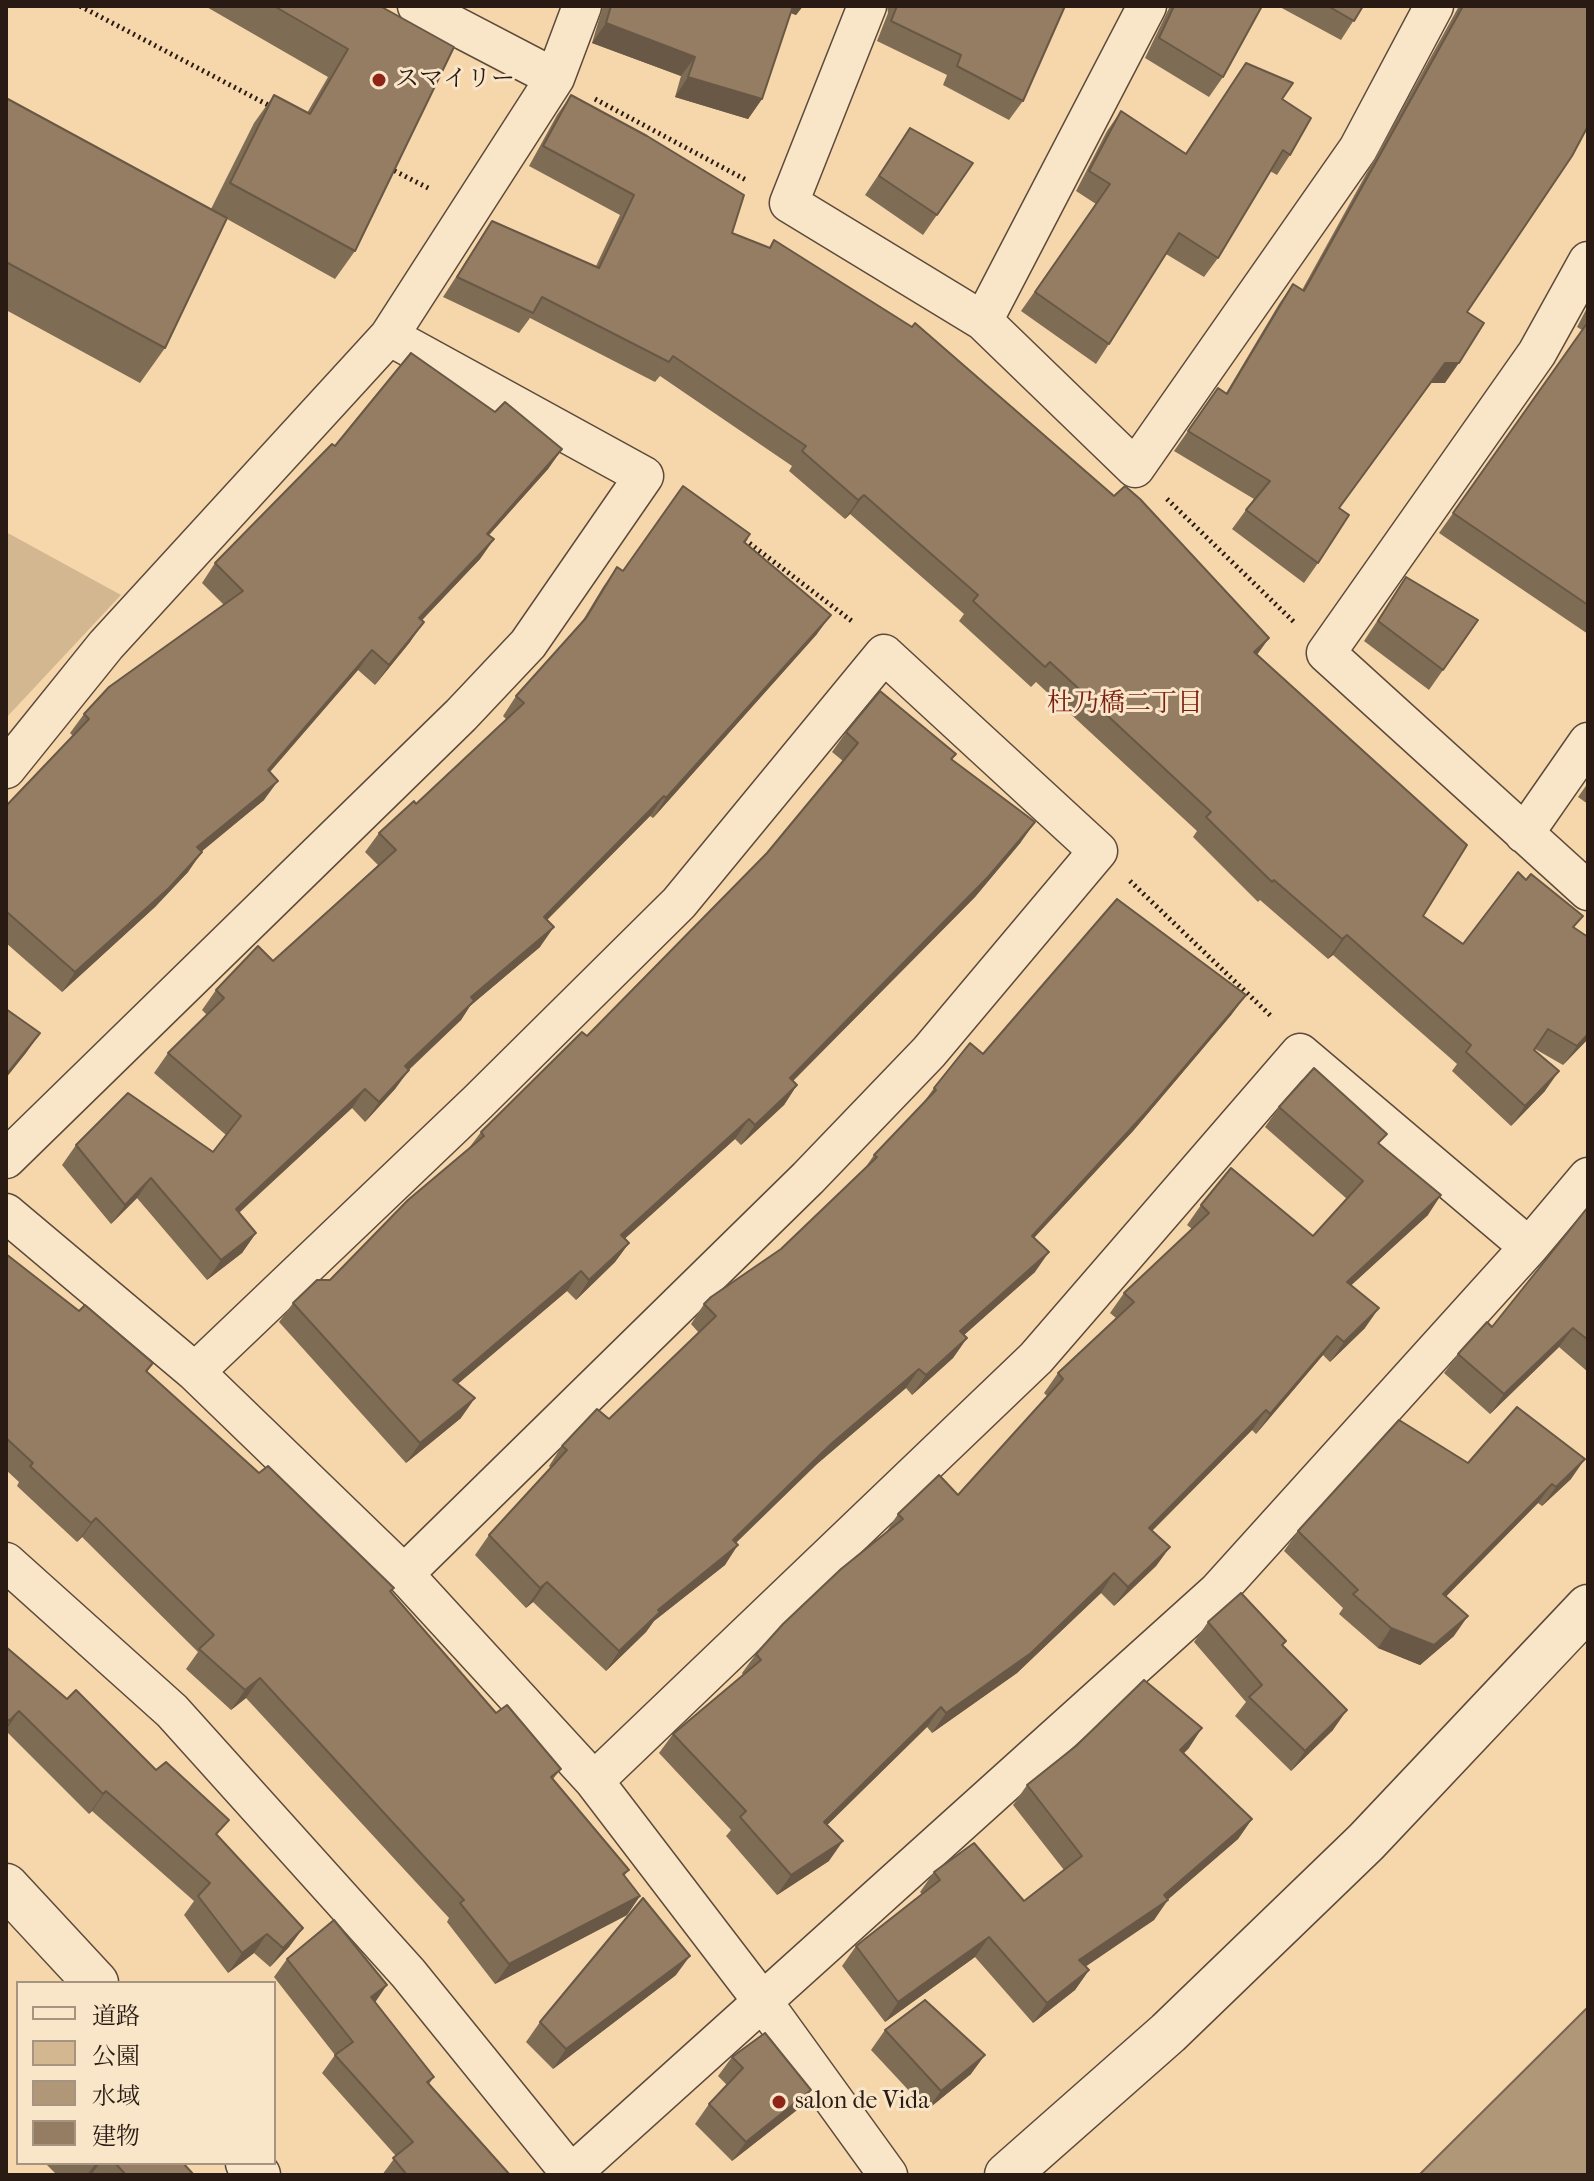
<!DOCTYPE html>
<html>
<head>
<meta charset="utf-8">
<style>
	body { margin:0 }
	#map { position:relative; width:1594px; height:2181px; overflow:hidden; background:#f6d7ab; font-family:"IM FELL French Canon","Noto Serif JP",serif }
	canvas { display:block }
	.frame { position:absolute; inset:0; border:8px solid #291b14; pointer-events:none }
	.legend { position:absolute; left:16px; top:1981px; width:260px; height:184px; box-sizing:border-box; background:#f9e5c8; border:2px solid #a69480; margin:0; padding:10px 14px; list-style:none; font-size:24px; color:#291b14 }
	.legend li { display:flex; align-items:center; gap:16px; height:40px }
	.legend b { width:40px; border:2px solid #a69480 }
</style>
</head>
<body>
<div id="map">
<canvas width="1594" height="2181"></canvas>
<div class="frame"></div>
<ul class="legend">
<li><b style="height:10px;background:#f9e5c8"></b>道路</li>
<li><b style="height:22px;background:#d3b791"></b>公園</li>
<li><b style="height:22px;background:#b09778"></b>水域</li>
<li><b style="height:22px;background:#947d63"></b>建物</li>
</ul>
</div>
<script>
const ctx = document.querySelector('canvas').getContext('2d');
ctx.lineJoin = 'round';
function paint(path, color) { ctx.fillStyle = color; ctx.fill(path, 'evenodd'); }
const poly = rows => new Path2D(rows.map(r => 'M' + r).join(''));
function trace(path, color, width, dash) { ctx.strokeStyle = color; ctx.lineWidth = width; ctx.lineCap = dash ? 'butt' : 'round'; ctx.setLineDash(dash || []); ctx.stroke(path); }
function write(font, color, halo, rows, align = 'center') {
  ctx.font = font + ' "IM FELL French Canon","Noto Serif JP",serif'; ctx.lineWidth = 6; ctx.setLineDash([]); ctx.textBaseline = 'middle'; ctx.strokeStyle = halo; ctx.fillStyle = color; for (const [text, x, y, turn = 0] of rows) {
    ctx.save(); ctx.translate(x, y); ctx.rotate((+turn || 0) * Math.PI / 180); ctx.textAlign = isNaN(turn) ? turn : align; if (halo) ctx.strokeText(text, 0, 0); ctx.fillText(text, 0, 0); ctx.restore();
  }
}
paint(poly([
	[6,532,121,595,6,718]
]), '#d3b791');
const water = poly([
	[1588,2007,1588,2175,1419,2175,1588,2007]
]);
paint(water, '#b09778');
trace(water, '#7a6550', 2);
const minor = poly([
	[417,6,555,78],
	[867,6,789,203,983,321,1135,468,1358,149,1434,6],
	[1588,261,1537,353,1326,653,1588,891],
	[983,321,1147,6],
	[6,769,106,645,389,336,555,78,582,6],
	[1524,834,1588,742],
	[6,1159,461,715,528,644,644,476,389,336],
	[6,1213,195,1372,404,1574,594,1781,763,2002,888,2175],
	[195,1372,478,1102,679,903,884,654,1098,851,929,1052,808,1178,404,1574],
	[6,1562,172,1711,408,1973,571,2174,1218,1591,1529,1247,1588,1177],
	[594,1781,1036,1358,1300,1053,1529,1247]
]);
const tertiary = poly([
	[6,1886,96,1983],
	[248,2163,258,2175],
	[1007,2175,1168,2033,1366,1842,1588,1607]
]);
trace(minor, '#5c4a3a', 41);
trace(tertiary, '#5c4a3a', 47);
trace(poly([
	[80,6,270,106],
	[595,99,748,181],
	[389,168,430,189],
	[1167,499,1295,623],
	[740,536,853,622],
	[1130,881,1273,1018]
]), '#291b14', 5, [2, 4]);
trace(minor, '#f9e5c8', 38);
trace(tertiary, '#f9e5c8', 44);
paint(poly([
	[205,6,380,6,355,251,335,279,227,219,165,348,140,383,6,310,6,98,211,209,254,123,274,95,307,113,328,77],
	[603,6,803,6,796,15,791,13,762,99,748,119,675,97,681,76,592,43],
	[887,6,1065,6,1023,101,1009,120,943,85,947,75,877,41,888,13],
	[1170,6,1262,6,1223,77,1209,97,1145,58],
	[1278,6,1363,6,1341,40],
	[1459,6,1588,6,1467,312,1445,383,1431,383,1339,508,1318,563,1304,583,1232,529,1254,499,1174,451,1218,388,1226,393,1279,304,1293,284,1302,290],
	[1246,63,1282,99,1290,155,1277,175,1270,171,1218,258,1204,277,1166,254,1109,344,1096,364,1021,311,1096,204,1076,191,1107,131,1121,111,1185,154],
	[571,95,732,233,769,248,774,240,1269,638,1257,655,1423,916,1463,944,1575,928,1588,1039,1563,1065,1535,1049,1545,1091,1511,1126,1452,1071,1457,1064,1333,955,1328,959,1260,900,1258,902,1193,837,1197,831,1036,682,1031,687,959,621,964,614,850,514,845,519,789,471,792,466,660,376,655,382,530,318,519,333,443,297,492,221,596,266,620,215,529,166,557,115],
	[910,128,973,163,923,235,865,195],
	[1588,306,1588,634,1439,533,1582,330,1577,327],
	[495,412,562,449,548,469,489,535,494,539,480,559,422,620,410,642,375,685,358,670,270,772,264,800,201,851,188,872,155,907,62,992,6,943,6,806,73,736,70,733,84,714,224,605,202,583,215,563,335,446],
	[744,542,817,634,653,818,650,816,547,920,540,947,470,1006,461,1020,409,1070,395,1089,365,1122,352,1108,239,1213,256,1233,242,1253,207,1280,137,1198,111,1224,62,1165,76,1145,213,1152,226,1135,154,1073,168,1053,207,1015,202,1010,216,990,273,961,378,865,365,852,379,833,416,804,507,720,503,716,516,696,580,625,603,587,617,567,623,571],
	[1406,577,1478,620,1429,690,1364,641],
	[846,732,956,754,952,759,1021,842,975,897,793,1081,797,1085,784,1105,741,1145,735,1139,625,1238,629,1243,615,1262,576,1300,567,1291,457,1384,461,1418,406,1463,279,1322,293,1303,330,1280,469,1148,481,1132,587,1036,767,853,843,761,832,752],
	[1588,783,1588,804,1578,797],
	[1232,1014,1133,1131,1034,1238,1035,1272,964,1335,967,1338,953,1358,912,1395,906,1388,817,1464,736,1543,725,1565,654,1621,646,1632,606,1671,533,1602,526,1608,475,1555,489,1535,551,1468,549,1466,562,1446,609,1419,699,1333,691,1324,704,1304,781,1249,863,1171,874,1155,921,1106,934,1088,983,1054],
	[1279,1107,1380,1144,1428,1215,1351,1285,1365,1328,1330,1362,1323,1355,1256,1434,1252,1430,1152,1531,1170,1547,1156,1566,1114,1606,1101,1593,1017,1673,932,1733,927,1727,827,1825,829,1861,777,1895,726,1836,731,1830,659,1753,673,1734,743,1675,742,1673,756,1654,885,1534,898,1514,958,1495,1047,1396,1044,1393,1058,1373,1116,1318,1110,1313,1124,1293,1192,1229,1187,1225,1201,1205,1313,1236,1347,1199,1265,1127],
	[1588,1207,1588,1372,1559,1347,1490,1414,1444,1373,1458,1354,1492,1327],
	[6,1254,79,1311,153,1363,147,1372,259,1473,394,1588,391,1592,496,1713,561,1769,553,1779,629,1870,624,1876,640,1896,627,1915,495,1984,447,1922,449,1918,246,1698,231,1710,186,1669,198,1652,82,1537,77,1542,17,1486,19,1482,6,1470],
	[1468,1463,1571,1479,1542,1506,1538,1503,1446,1596,1454,1636,1420,1665,1378,1648,1339,1614,1343,1608,1284,1551,1298,1531],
	[1208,1622,1283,1645,1333,1730,1291,1771,1235,1716,1246,1702,1194,1642],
	[6,1647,218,1836,303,1928,289,1947,270,1967,254,1953,228,1973,184,1915,194,1901,92,1811,89,1814,6,1731],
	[1189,1748,1184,1753,1252,1819,1238,1839,1167,1900,1154,1920,1085,1966,1089,1970,1075,1990,1033,2023,975,1957,885,2022,842,1966,856,1946,922,1894,920,1892,934,1872,1024,1901,1064,1870,1013,1805,1027,1785],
	[287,1959,375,2002,434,2077,429,2084,510,2175,382,2175,396,2156,322,2073,335,2055,274,1977],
	[676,1975,553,2069,526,2042,540,2022],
	[885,2030,971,2074,927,2110,871,2050],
	[732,2057,811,2090,797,2110,732,2161,695,2124,709,2104,727,2085,718,2076],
	[45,2163,183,2163,194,2175,57,2175]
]), '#7f6c55');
paint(poly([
	[788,6,803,6,796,15,785,11],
	[606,23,695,57,681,76,592,43],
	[688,77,762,99,748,119,675,97],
	[1445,363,1459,363,1445,383,1431,383],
	[562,449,548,469,473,553,487,534],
	[864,495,850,514,845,519,858,500],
	[494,539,480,559,406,637,419,618],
	[831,615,817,634,653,818,666,798],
	[424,622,410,642,375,685,389,665],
	[1269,638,1255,657,1254,652],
	[372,650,358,670,254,790,268,770],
	[278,781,264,800,183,867,197,847],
	[664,796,650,816,530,937,544,917],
	[1035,822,1021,842,975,897,776,1098,790,1078],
	[202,852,188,872,155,907,62,992,75,972],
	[554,927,540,947,470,1006,461,1020,391,1086,405,1066,471,997],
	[1347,935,1333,955,1328,959,1342,939],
	[1246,995,1232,1014,1133,1131,1018,1255,1032,1236],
	[40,1033,26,1053,6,1078,6,1075],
	[1588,1034,1588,1039,1563,1065,1577,1046],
	[409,1070,395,1089,365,1122,379,1102],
	[1559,1071,1545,1091,1511,1126,1525,1106],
	[797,1085,784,1105,741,1145,755,1125],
	[365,1089,352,1108,222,1228,236,1209],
	[749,1119,735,1139,608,1254,621,1235],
	[151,1178,137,1198,111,1224,125,1205],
	[1441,1195,1428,1215,1333,1302,1347,1282],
	[256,1233,242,1253,207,1280,221,1260],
	[629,1243,615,1262,576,1300,589,1280],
	[1049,1252,1035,1272,946,1351,960,1331],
	[581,1271,567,1291,439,1400,453,1380],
	[1379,1308,1365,1328,1330,1362,1344,1342],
	[1573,1328,1559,1347,1490,1414,1504,1394],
	[1337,1336,1323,1355,1256,1434,1270,1414],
	[967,1338,953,1358,912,1395,926,1375],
	[919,1369,906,1388,817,1464,719,1559,733,1540,831,1444],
	[475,1398,461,1418,406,1463,420,1443],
	[1266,1410,1252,1430,1135,1548,1149,1528],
	[1585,1459,1571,1479,1542,1506,1556,1487],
	[1552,1484,1538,1503,1429,1614,1443,1594],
	[96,1518,82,1537,77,1542,91,1523],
	[738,1545,725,1565,654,1621,646,1632,606,1671,619,1651,658,1610],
	[1170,1547,1156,1566,1114,1606,1128,1587],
	[1114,1573,1101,1593,1017,1673,932,1733,946,1713],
	[547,1582,533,1602,526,1608,540,1588],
	[1468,1616,1454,1636,1420,1665,1378,1648,1391,1628],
	[260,1678,246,1698,231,1710,245,1690],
	[941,1707,927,1727,810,1842,824,1822],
	[1347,1710,1333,1730,1291,1771,1305,1751],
	[19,1711,6,1730,6,1726],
	[1202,1728,1189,1748,1166,1770,1180,1750],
	[106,1791,92,1811,89,1814,103,1794],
	[1252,1819,1238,1839,1164,1903,1168,1900,1154,1920,1066,1980,1079,1960,1164,1895],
	[843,1841,829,1861,777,1895,791,1875],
	[640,1896,627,1915,495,1984,509,1964],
	[303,1928,289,1947,270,1967,283,1948],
	[267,1934,254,1953,228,1973,242,1953],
	[989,1937,975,1957,885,2022,898,2002],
	[690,1956,676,1975,553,2069,566,2049],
	[1089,1970,1075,1990,1033,2023,1047,2003],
	[387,1985,374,2004,371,1997],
	[985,2055,971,2074,927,2110,941,2091],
	[811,2090,797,2110,732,2161,746,2142],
	[96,2163,100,2163,91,2175,87,2175]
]), '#685845');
const building = poly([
	[274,6,380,6,454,47,355,251,230,183,274,95,310,114,348,49,274,6],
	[611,6,793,6,762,99,688,77,695,57,606,23,611,6],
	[897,6,1065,6,1023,101,957,66,961,55,891,21,897,6],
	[1174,6,1262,6,1223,77,1159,38,1174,6],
	[1328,6,1363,6,1354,21,1328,6],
	[1463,6,1588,6,1588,126,1572,156,1467,312,1484,323,1459,363,1445,363,1339,508,1349,515,1318,563,1246,510,1270,481,1188,431,1218,388,1227,394,1293,284,1304,291,1463,6],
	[1246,63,1293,83,1282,99,1311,118,1290,155,1283,150,1218,258,1179,233,1109,344,1035,292,1110,184,1089,171,1121,111,1186,154,1246,63],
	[571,95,647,136,744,195,732,233,770,248,774,240,912,327,915,323,1114,496,1125,486,1140,499,1269,638,1254,652,1467,845,1423,916,1463,944,1518,872,1526,880,1531,874,1583,916,1573,927,1588,937,1588,1034,1577,1046,1548,1029,1534,1050,1559,1071,1525,1106,1466,1052,1471,1045,1347,935,1342,939,1274,880,1272,882,1206,817,1211,812,1050,662,1045,667,973,601,978,595,864,495,858,500,802,451,806,446,673,356,669,362,542,297,533,313,457,277,492,221,599,268,634,195,543,146,571,95],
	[6,98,227,218,165,348,6,262,6,98],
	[910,128,973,163,937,215,879,176,910,128],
	[1588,322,1588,605,1453,513,1588,322],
	[411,353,495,412,505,402,562,449,487,534,494,539,419,618,424,622,389,665,372,650,268,770,278,781,197,847,202,852,169,888,75,972,8,913,6,915,6,806,89,719,84,714,109,687,243,591,215,563,332,444,335,446,411,353],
	[683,486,750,534,744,542,831,615,666,798,664,796,544,917,554,927,471,997,474,1001,405,1066,409,1070,379,1102,365,1089,236,1209,256,1233,221,1260,151,1178,125,1205,76,1145,128,1093,213,1152,241,1116,168,1053,224,998,216,990,258,946,273,961,396,850,379,833,414,801,416,804,524,703,516,696,586,618,617,567,623,571,683,486],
	[1406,577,1478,620,1443,670,1378,621,1406,577],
	[880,691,956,754,951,759,1035,822,988,877,790,1078,797,1085,755,1125,749,1119,621,1235,629,1243,589,1280,581,1271,453,1380,475,1398,420,1443,293,1303,317,1280,330,1280,408,1200,484,1136,481,1132,582,1032,587,1036,767,853,858,743,846,732,880,691],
	[1117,899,1246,995,1147,1111,1032,1236,1049,1252,960,1331,967,1338,926,1375,919,1369,831,1444,733,1540,738,1545,658,1610,660,1612,619,1651,547,1582,540,1588,489,1535,567,1450,562,1446,597,1409,609,1419,716,1316,704,1304,711,1297,781,1249,877,1157,874,1155,936,1090,934,1088,970,1043,983,1054,1117,899],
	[6,1009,40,1033,6,1075,6,1009],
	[1314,1068,1387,1134,1378,1143,1441,1195,1347,1282,1379,1308,1344,1342,1337,1336,1270,1414,1266,1410,1149,1528,1170,1547,1128,1587,1114,1573,1031,1653,946,1713,941,1707,824,1822,843,1841,791,1875,740,1817,746,1811,673,1734,761,1660,756,1654,783,1624,841,1569,903,1519,898,1514,939,1475,958,1495,1063,1379,1058,1373,1134,1302,1124,1293,1209,1213,1201,1205,1231,1168,1313,1236,1363,1181,1279,1107,1314,1068],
	[1588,1207,1588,1340,1573,1328,1504,1394,1458,1354,1487,1322,1492,1327,1588,1207],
	[6,1254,79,1311,85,1305,153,1363,146,1371,259,1473,268,1466,394,1588,390,1591,496,1713,507,1705,561,1769,551,1777,629,1870,623,1874,640,1896,509,1964,460,1903,464,1900,260,1678,245,1690,199,1649,214,1635,96,1518,91,1523,30,1466,33,1463,6,1438,6,1254],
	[1517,1407,1585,1459,1556,1487,1552,1484,1443,1594,1468,1616,1434,1645,1391,1628,1353,1594,1358,1590,1298,1531,1399,1420,1468,1463,1517,1407],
	[1241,1593,1286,1641,1282,1645,1347,1710,1305,1751,1249,1697,1262,1685,1208,1622,1241,1593],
	[6,1647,67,1699,76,1690,156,1770,166,1762,229,1820,216,1834,303,1928,283,1948,267,1934,242,1953,198,1896,210,1883,106,1791,103,1794,19,1711,9,1721,6,1718,6,1647],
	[1144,1680,1202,1728,1180,1750,1252,1819,1164,1895,1168,1900,1079,1960,1089,1970,1047,2003,989,1937,898,2002,856,1946,940,1880,934,1872,974,1843,1024,1901,1082,1856,1027,1785,1076,1746,1144,1680],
	[643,1898,690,1956,566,2049,540,2022,643,1898],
	[334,1920,387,1985,371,1997,434,2077,427,2082,510,2175,407,2175,393,2158,413,2142,335,2055,353,2042,287,1959,334,1920],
	[925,2000,985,2055,941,2091,885,2030,925,2000],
	[765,2033,811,2090,746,2142,709,2104,743,2068,732,2057,765,2033],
	[115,2163,183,2163,194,2175,126,2175,115,2163]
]);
paint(building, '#947d63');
trace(building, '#685845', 2);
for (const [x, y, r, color] of [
	[379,80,8,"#8f2418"],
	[779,2102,8,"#8f2418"]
]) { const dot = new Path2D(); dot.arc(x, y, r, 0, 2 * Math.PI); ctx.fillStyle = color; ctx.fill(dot); trace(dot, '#f9e5c8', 3); }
write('24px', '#291b14', '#f9e5c8', [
	["スマイリー",395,80],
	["salon de Vida",795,2102]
], 'left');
write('26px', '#7a1f14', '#f9e5c8', [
	["杜乃橋二丁目",1125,705]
]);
</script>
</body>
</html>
